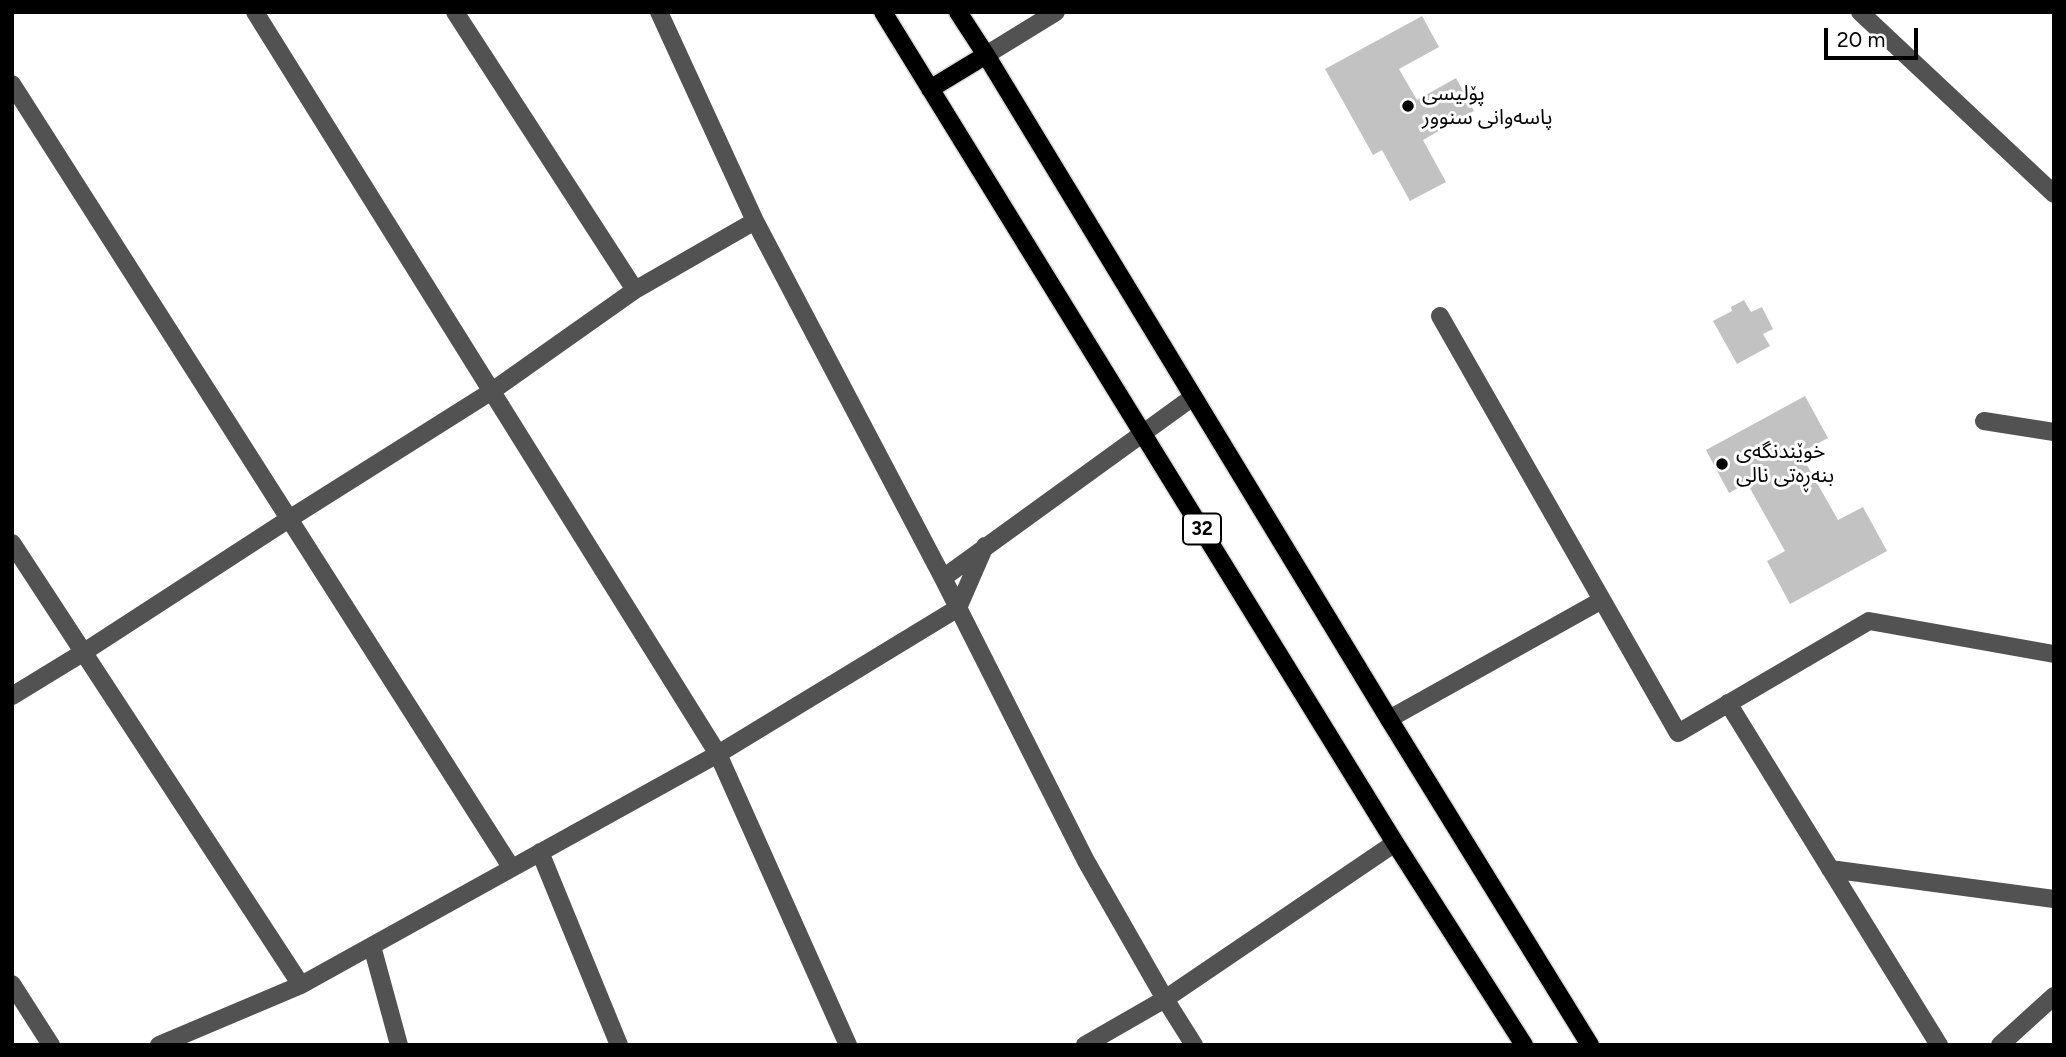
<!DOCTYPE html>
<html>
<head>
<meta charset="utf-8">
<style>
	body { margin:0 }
	#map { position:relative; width:2066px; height:1057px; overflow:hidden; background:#fff; font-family:Figtree,sans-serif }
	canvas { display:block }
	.frame { position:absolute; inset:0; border:14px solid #000; pointer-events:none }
	.scale { position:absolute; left:1824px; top:28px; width:94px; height:32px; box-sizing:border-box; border:4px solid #000; border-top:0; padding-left:9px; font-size:21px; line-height:24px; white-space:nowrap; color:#000; -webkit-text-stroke:5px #fff; paint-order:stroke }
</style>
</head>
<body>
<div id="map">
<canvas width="2066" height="1057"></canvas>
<div class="frame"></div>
<div class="scale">20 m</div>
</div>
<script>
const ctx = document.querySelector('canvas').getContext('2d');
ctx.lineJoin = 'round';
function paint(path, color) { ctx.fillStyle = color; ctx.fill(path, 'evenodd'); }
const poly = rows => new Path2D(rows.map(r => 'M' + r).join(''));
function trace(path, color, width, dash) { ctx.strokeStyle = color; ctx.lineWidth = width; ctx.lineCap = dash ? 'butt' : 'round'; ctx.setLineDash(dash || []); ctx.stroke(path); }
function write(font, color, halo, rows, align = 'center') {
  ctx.font = font + ' Figtree,"Noto Sans Arabic",sans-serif'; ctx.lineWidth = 6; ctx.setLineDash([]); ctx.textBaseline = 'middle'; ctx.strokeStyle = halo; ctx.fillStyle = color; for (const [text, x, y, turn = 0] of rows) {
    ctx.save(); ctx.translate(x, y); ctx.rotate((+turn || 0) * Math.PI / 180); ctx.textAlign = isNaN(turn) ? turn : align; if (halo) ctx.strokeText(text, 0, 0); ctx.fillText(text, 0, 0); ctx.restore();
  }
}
paint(poly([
	[1422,16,1439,47,1399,69,1417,100,1456,78,1474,111,1423,140,1446,182,1410,201,1382,150,1373,155,1325,69],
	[1744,300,1751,312,1762,307,1773,329,1763,334,1770,346,1737,364,1713,321,1732,311,1731,307],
	[1805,396,1828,438,1800,453,1838,520,1863,507,1887,551,1790,604,1767,561,1785,551,1747,483,1729,493,1706,450]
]), '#c2c2c2');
const major = poly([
	[883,12,1395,843,1524,1045],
	[958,12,986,55,1389,719,1590,1045],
	[930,89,986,55]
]);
trace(major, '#dbdbdb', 21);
trace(poly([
	[255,12,718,754,848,1045],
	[455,12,635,290],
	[659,12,755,221],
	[1860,12,2054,194],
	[986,55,1056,12],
	[12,84,511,867],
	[1440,316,1678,733,1869,621,2054,654],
	[1984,421,2054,432],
	[12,543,301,985],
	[943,578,1193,397],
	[12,696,84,652,289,519,492,391,635,290,755,221,943,578,1086,861,1165,999,1194,1045],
	[1728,703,1939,1045],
	[1389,719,1602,600],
	[540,852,619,1045],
	[1830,869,2054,899],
	[372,946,399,1045],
	[12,984,51,1045],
	[159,1045,301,985,718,754,958,608,985,546],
	[1085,1045,1165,999,1395,843],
	[2000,1045,2054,996]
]), '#525252', 18);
trace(major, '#000', 18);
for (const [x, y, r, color] of [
	[1408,106,7,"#000"],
	[1722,464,7,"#000"]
]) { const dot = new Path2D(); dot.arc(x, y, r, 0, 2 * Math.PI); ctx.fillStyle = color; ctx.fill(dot); trace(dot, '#fff', 2.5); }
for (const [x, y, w] of [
	[1202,529,38]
]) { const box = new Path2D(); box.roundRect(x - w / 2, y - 15.5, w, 31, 5); ctx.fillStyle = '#fff'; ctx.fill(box); trace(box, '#000', 2); }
write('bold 19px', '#000', null, [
	["32",1202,529]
]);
write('21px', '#000', '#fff', [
	["پۆلیسی",1422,94],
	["پاسەوانی سنوور",1422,118],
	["خوێندنگەی",1736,452],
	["بنەڕەتی نالی",1736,476]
], 'left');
</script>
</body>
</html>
